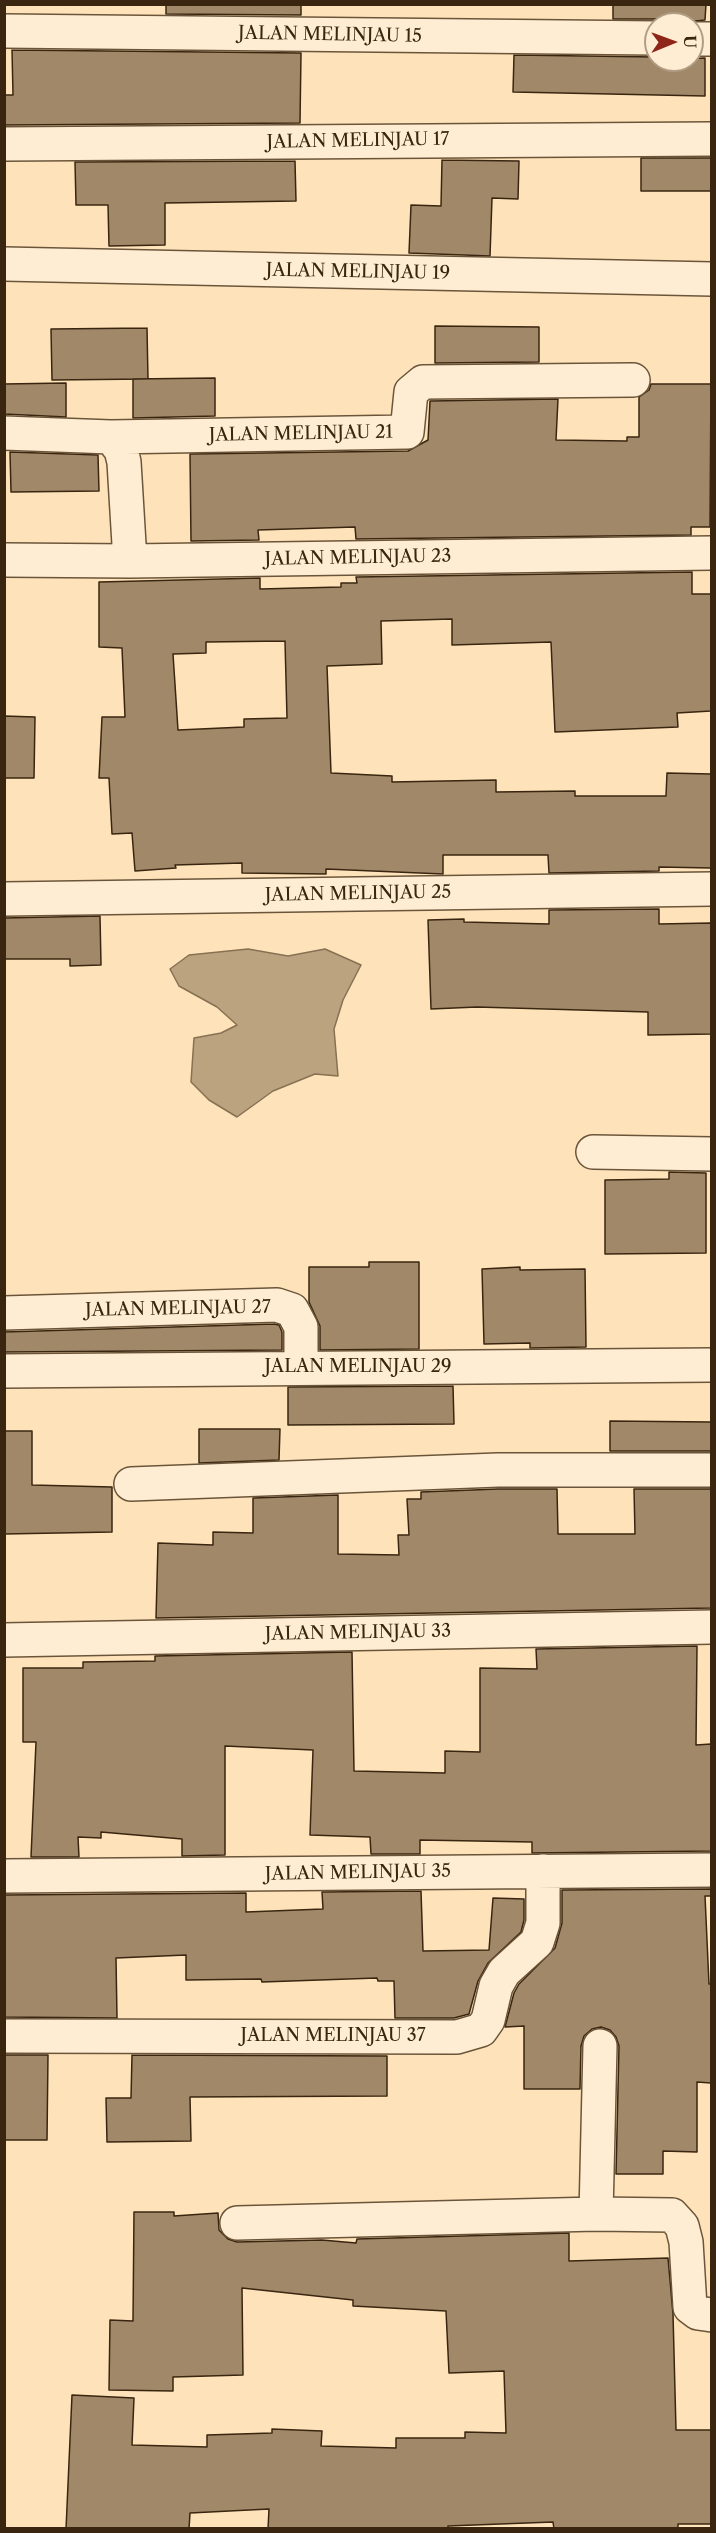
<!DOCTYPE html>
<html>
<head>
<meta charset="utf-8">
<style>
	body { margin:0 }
	#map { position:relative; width:716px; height:2533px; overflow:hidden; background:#fee3ba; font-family:"Libre Caslon Text",serif }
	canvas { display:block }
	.frame { position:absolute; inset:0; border:6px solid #3a2610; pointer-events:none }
	.north { position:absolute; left:644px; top:12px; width:60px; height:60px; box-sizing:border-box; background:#feedd2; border:2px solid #b09d84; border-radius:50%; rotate:89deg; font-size:16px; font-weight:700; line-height:24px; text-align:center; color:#3a2610 }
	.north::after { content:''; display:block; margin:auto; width:21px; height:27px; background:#8f2418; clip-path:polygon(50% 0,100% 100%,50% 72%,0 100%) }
</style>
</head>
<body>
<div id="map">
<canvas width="716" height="2533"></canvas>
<div class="frame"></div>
<div class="north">U</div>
</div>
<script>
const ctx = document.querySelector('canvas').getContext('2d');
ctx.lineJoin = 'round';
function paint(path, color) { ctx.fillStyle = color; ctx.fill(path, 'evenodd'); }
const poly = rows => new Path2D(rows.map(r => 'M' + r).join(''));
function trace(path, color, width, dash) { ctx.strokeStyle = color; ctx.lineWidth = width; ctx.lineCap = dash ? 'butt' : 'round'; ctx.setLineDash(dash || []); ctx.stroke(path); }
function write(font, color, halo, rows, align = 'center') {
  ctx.font = font + ' "Libre Caslon Text",serif'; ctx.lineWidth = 4.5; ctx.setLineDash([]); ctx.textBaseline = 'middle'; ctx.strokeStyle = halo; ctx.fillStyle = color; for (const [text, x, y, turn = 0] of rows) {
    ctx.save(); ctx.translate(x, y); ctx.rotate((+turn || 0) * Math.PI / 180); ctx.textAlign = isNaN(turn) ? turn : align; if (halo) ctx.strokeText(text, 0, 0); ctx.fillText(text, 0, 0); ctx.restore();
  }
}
const water = poly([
	[248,949,288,956,325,949,361,965,343,1000,334,1029,338,1076,315,1074,273,1091,237,1117,209,1100,191,1082,194,1038,221,1033,237,1025,217,1007,179,986,170,969,189,955,248,949]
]);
paint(water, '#bba380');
trace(water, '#877153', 1.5);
const building = poly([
	[166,4,301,4,301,15,166,14,166,4],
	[613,4,706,4,705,20,668,24,656,19,613,19,613,4],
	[12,50,301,53,300,123,4,125,4,95,13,95,12,50],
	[514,55,656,57,656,60,705,58,705,96,513,92,514,55],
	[641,158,711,158,711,191,641,191,641,158],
	[442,160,519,161,518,199,492,198,490,256,409,253,411,205,441,206,442,160],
	[295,161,296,201,165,203,165,245,109,246,108,205,76,205,75,162,295,161],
	[435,326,539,327,539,362,435,363,435,326],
	[147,328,148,379,52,380,51,329,147,328],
	[215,378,215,416,133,418,133,379,215,378],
	[66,383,66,417,4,414,4,384,66,383],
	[651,384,711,384,710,527,691,527,691,535,356,539,355,527,258,530,259,540,191,541,190,454,408,451,428,440,430,401,558,399,556,440,627,441,627,437,639,437,639,397,649,390,651,384],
	[10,452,98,455,99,491,11,492,10,452],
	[692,572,692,594,711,594,711,711,677,713,678,727,555,732,551,642,452,645,452,619,381,621,382,664,327,666,331,773,392,776,392,782,496,780,496,792,575,791,575,796,666,796,667,773,711,774,711,868,659,867,659,871,549,873,548,855,443,855,443,874,326,869,326,874,242,873,242,863,175,865,176,868,135,871,132,833,112,834,109,778,99,778,102,717,125,717,122,648,99,647,99,582,260,578,260,589,341,587,341,583,357,583,356,577,692,572],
	[285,641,287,718,244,719,244,727,178,730,173,654,206,653,206,642,285,641],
	[4,716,35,717,34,778,4,778,4,716],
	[659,909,659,924,711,923,711,1034,648,1035,648,1012,477,1007,431,1009,428,920,464,919,464,922,549,924,549,910,659,909],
	[100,916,101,965,70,966,70,959,4,959,4,918,100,916],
	[669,1172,706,1173,706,1253,605,1254,605,1180,669,1179,669,1172],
	[369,1262,419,1262,419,1349,320,1350,320,1326,309,1302,309,1267,369,1267,369,1262],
	[520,1267,520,1270,585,1269,586,1347,530,1348,530,1343,484,1344,482,1269,520,1267],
	[274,1324,279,1325,282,1332,282,1350,4,1352,4,1332,274,1324],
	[453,1386,454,1424,288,1425,288,1387,453,1386],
	[610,1421,711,1422,711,1451,610,1451,610,1421],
	[199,1429,280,1429,279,1460,199,1463,199,1429],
	[4,1431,32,1431,32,1485,112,1487,112,1532,4,1534,4,1431],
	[498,1489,557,1489,558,1534,635,1534,634,1489,711,1489,711,1608,156,1618,158,1543,213,1545,213,1532,253,1533,253,1498,338,1495,338,1554,399,1555,398,1535,409,1535,407,1499,421,1499,421,1492,498,1489],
	[697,1646,696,1745,711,1744,711,1851,532,1853,532,1842,420,1840,420,1854,371,1854,370,1837,310,1835,313,1750,225,1746,225,1855,182,1856,182,1839,101,1832,101,1838,78,1837,79,1857,31,1857,36,1742,23,1742,23,1668,83,1668,83,1662,155,1661,155,1656,352,1652,354,1771,445,1773,445,1751,480,1752,480,1668,537,1669,536,1649,697,1646],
	[711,1889,711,1896,705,1896,709,1984,711,1984,711,2083,697,2082,697,2152,663,2151,663,2174,616,2174,619,2046,616,2037,610,2030,601,2027,592,2029,584,2036,581,2046,580,2089,524,2089,524,2026,505,2027,514,1993,519,1984,555,1948,562,1923,562,1890,711,1889],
	[421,1891,423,1951,489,1950,493,1898,524,1899,524,1920,521,1932,488,1963,478,1981,469,2014,454,2018,395,2018,394,1981,378,1981,377,1978,262,1982,261,1979,186,1980,186,1955,116,1958,117,2018,4,2017,4,1895,246,1893,246,1912,323,1909,322,1892,421,1891],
	[4,2055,48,2055,47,2140,4,2140,4,2055],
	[132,2055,387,2056,387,2096,190,2097,191,2141,107,2142,106,2098,131,2098,132,2055],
	[134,2212,174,2212,174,2216,218,2213,219,2230,228,2239,237,2242,322,2240,356,2243,357,2239,569,2233,569,2261,668,2258,673,2314,676,2430,711,2430,711,2524,678,2524,678,2529,554,2529,553,2522,448,2526,448,2529,268,2529,269,2509,190,2513,189,2529,66,2529,72,2395,134,2398,132,2445,207,2447,207,2435,272,2433,272,2429,322,2431,321,2446,396,2448,396,2438,465,2438,465,2432,506,2433,504,2371,449,2373,446,2311,353,2306,353,2300,242,2288,243,2375,173,2377,173,2391,109,2390,110,2320,133,2321,134,2212]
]);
paint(building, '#a08868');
trace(building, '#3a2610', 1.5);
const minor = poly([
	[4,31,656,38],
	[692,39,712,39],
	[4,144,712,139],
	[4,264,712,279],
	[4,433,111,437,121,450,124,462,130,561],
	[111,437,407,432,411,392,423,382,633,380],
	[4,560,130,561,712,553],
	[4,899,712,889],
	[593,1152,712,1154],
	[4,1313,277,1305,292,1310,301,1327,301,1368],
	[4,1371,712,1365],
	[131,1484,498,1470,712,1470],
	[4,1640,712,1627],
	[4,1876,712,1870],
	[4,2036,457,2037,481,2030,488,2020,496,1986,504,1972,537,1942,543,1923,543,1871],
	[596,2214,600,2046],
	[237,2223,596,2214,672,2215,682,2226,686,2242,690,2307,698,2313,712,2315]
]);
trace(minor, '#6b553a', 36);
trace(minor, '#feedd2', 33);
write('18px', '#3a2610', '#feedd2', [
	["JALAN MELINJAU 15",330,35,1],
	["JALAN MELINJAU 17",358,141,-1],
	["JALAN MELINJAU 19",358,272,1],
	["JALAN MELINJAU 21",301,434,-1],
	["JALAN MELINJAU 23",358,558,-1],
	["JALAN MELINJAU 25",358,894,-1],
	["JALAN MELINJAU 27",178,1309,-1],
	["JALAN MELINJAU 29",358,1367],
	["JALAN MELINJAU 33",358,1633,-1],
	["JALAN MELINJAU 35",358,1873,-1],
	["JALAN MELINJAU 37",333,2036]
]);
</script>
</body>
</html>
